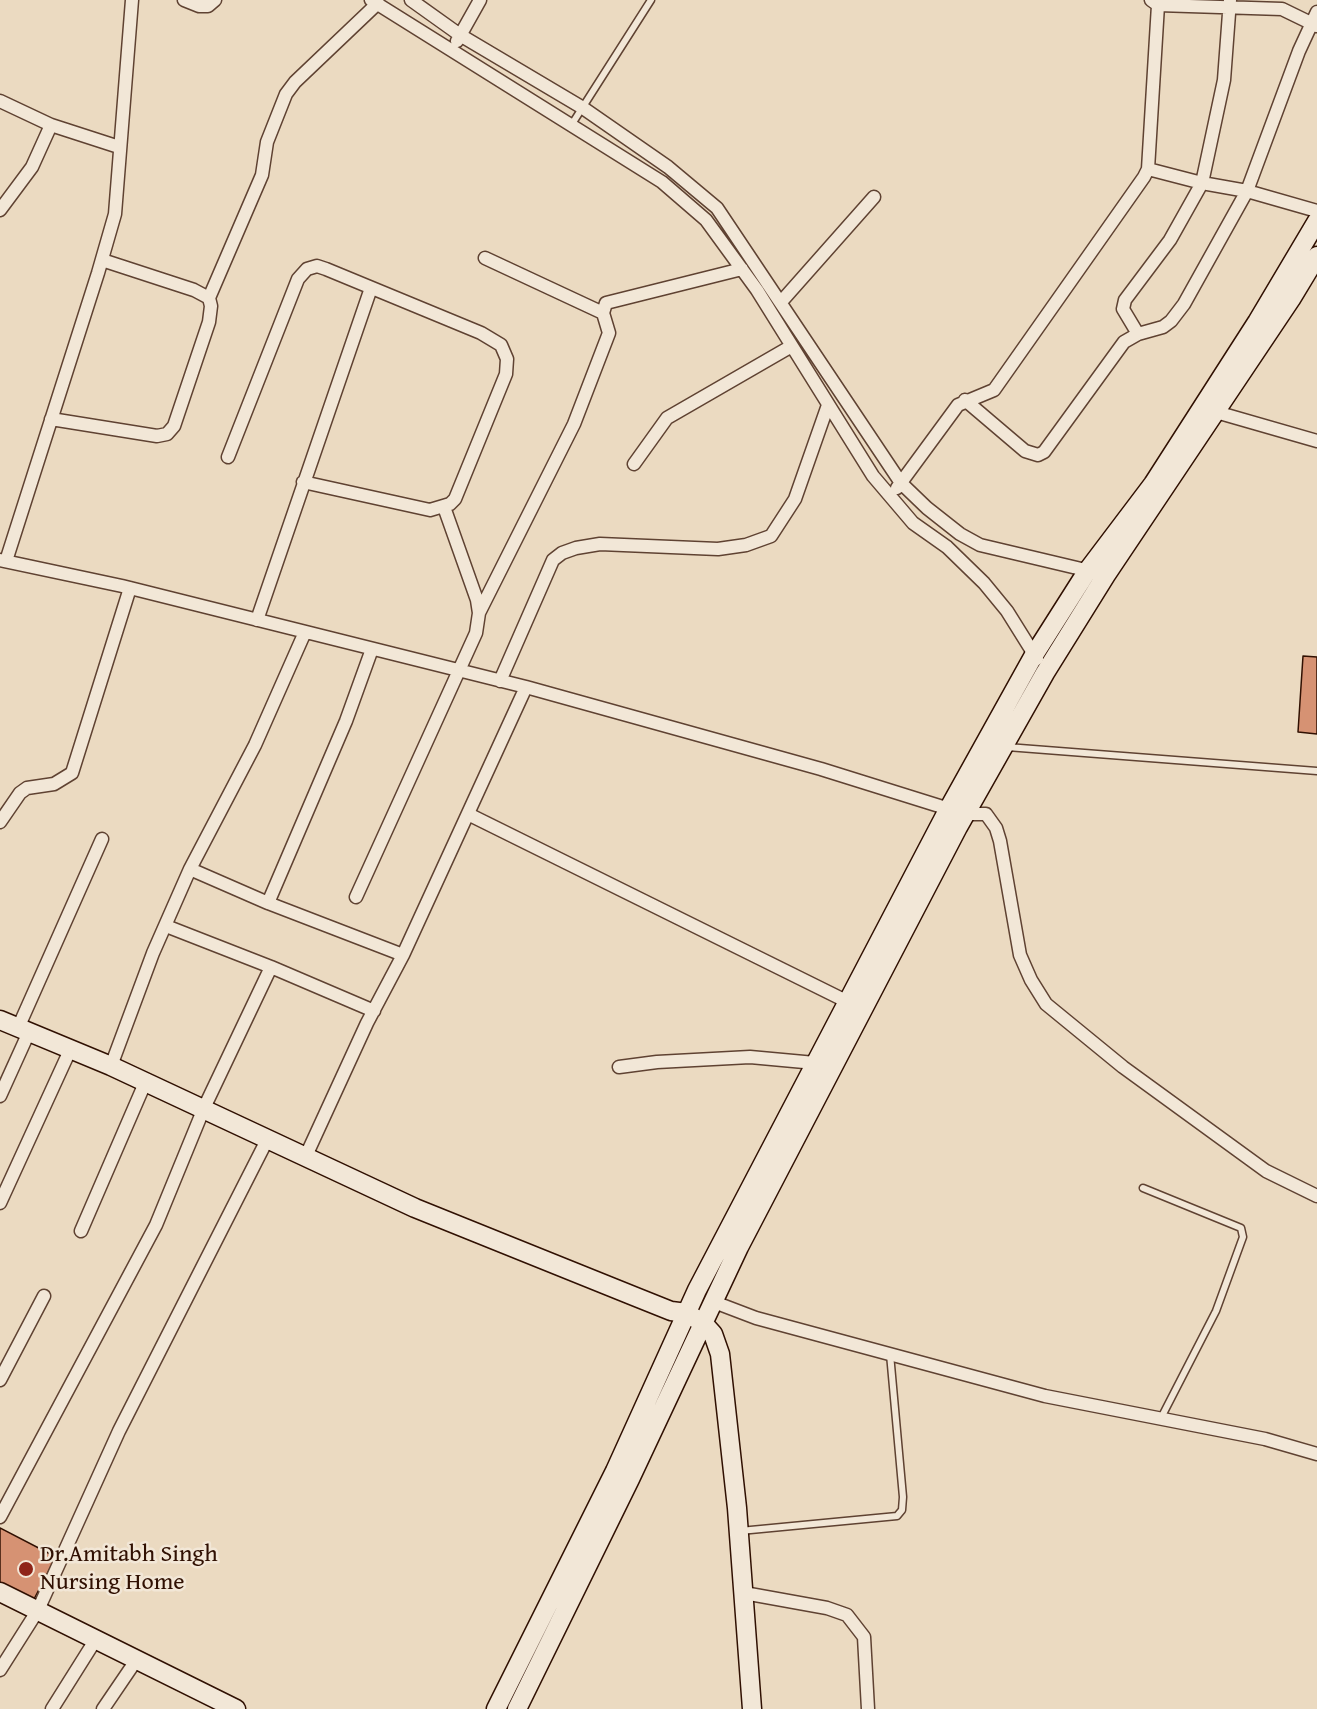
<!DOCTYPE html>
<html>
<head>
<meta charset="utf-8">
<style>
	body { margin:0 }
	canvas { display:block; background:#ebdac1 }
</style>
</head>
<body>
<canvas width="1317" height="1709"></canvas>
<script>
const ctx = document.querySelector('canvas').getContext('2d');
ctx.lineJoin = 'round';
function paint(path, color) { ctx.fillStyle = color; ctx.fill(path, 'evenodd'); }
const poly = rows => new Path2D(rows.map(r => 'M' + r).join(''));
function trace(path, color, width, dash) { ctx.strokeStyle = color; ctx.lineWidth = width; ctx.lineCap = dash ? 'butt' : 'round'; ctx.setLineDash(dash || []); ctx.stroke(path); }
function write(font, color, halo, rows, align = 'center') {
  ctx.font = font + ' "Gentium Book Plus",serif'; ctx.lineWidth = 5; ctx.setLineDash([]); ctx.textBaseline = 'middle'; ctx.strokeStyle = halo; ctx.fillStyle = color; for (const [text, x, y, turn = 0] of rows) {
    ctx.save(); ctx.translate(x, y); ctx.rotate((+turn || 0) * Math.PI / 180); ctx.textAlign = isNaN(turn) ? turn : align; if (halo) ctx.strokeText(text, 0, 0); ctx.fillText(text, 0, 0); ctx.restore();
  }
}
const building = poly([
	[1303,656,1317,657,1317,734,1298,732,1303,656],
	[0,1528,56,1557,33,1601,0,1583,0,1528]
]);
paint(building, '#d69273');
trace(building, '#301002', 1.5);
const lane = poly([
	[572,124,651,0],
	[1007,747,1317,771],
	[1143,1188,1241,1228,1243,1237,1216,1311,1161,1418],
	[740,1531,897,1516,902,1510,903,1497,890,1354]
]);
const street = poly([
	[184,0,199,6,208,6,215,0],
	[371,0,662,182,706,220,757,290,873,476,913,523,947,547,984,583,1007,611,1037,659],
	[411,0,460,35,583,108,668,167,717,208,901,483,927,508,960,534,980,545,1094,572],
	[1151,0,1158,5,1282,9,1317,26],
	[457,41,480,0],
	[0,101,51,125,119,147],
	[1148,169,1202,183,1247,191,1317,211],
	[0,210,32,167,51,125],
	[485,258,603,313],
	[209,298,262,175,267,142,286,94,295,82,378,3],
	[781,302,874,197],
	[1138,334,1123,309,1125,300,1170,240,1202,183,1224,80,1230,0],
	[965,400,1025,451,1038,455,1044,452,1124,342,1138,334,1163,327,1171,321,1184,304,1247,191,1299,51,1317,12],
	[1216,412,1317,441],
	[51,419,157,436,167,434,174,426,209,322,211,306,209,298,194,290,102,260],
	[228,457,298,279,307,269,317,266,326,269,481,333,501,345,507,359,506,374,455,499,450,504,430,510,303,482],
	[634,464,667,418,790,347],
	[897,488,958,405,994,390,1144,177,1148,169,1158,5],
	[0,560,122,586,526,687,821,769,965,814,986,814,996,828,1000,841,1020,955,1031,980,1046,1004,1123,1067,1266,1171,1317,1196],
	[6,561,98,273,115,214,132,0],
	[479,613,574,424,609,333,603,313,606,303,742,269],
	[257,620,371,288],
	[500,681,553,560,562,553,576,548,600,544,718,549,746,545,771,536,795,499,828,405],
	[468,814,846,1001],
	[0,822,20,793,27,788,54,784,72,773,130,588],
	[190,869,268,903,403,955],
	[356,897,476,633,479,613,477,600,444,507],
	[268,903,346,721,372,649],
	[166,926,271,967,374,1011],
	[18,1028,102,839],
	[111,1066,153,953,190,869,255,745,305,632],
	[619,1067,657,1062,750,1057,815,1063],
	[0,1096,29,1032],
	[305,1158,367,1023,403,955,526,687],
	[0,1203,71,1048],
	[81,1231,145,1083],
	[714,1302,756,1318,1045,1396,1265,1439,1317,1454],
	[0,1380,44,1296],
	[0,1517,156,1225,204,1108,271,967],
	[744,1593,827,1608,847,1615,864,1637,868,1709],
	[0,1670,38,1610,119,1431,267,1140],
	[52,1709,96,1639],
	[103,1709,137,1659]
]);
const secondary = poly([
	[0,1020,111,1066,415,1208,636,1297,671,1311,687,1313,704,1324,713,1334,720,1354,737,1508,752,1709],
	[0,1592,236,1709],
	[496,1709,615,1471,697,1290,949,808,1034,655,1088,570,1153,484,1257,322,1317,221],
	[517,1709,630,1479,739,1247,958,827,1045,673,1106,575,1291,299,1317,256]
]);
trace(lane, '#5f4232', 9);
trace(street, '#5f4232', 15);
trace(secondary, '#301002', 21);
trace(lane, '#f2e7d7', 6);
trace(street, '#f2e7d7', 12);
trace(secondary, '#f2e7d7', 18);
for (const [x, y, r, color] of [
	[26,1569,8,"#8f2418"]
]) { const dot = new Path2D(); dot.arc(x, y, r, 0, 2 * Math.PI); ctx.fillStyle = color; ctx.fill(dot); trace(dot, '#f2e7d7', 2); }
write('24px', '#301002', '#f2e7d7', [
	["Dr.Amitabh Singh",40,1555],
	["Nursing Home",40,1583]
], 'left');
</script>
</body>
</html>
